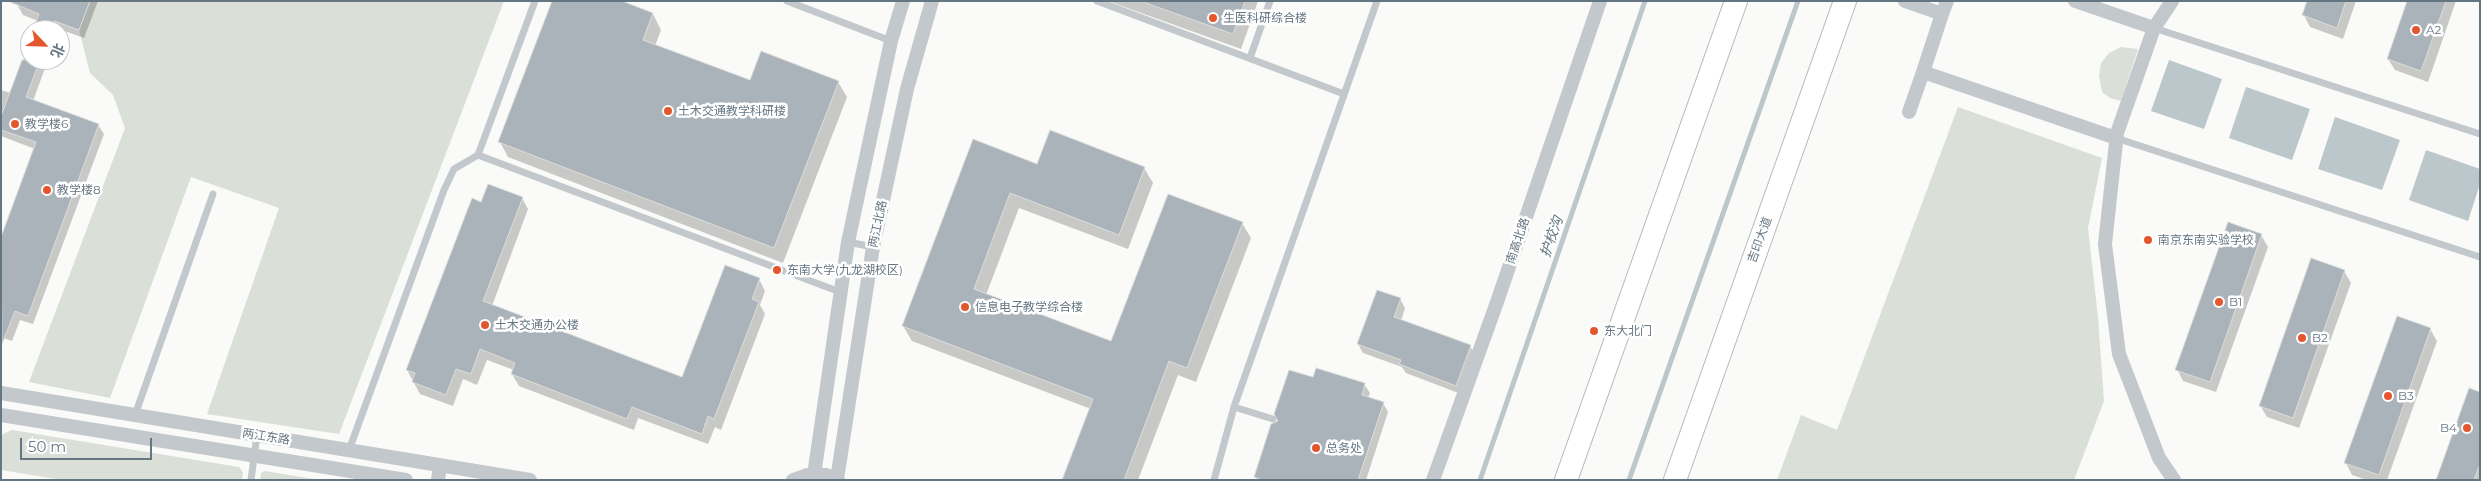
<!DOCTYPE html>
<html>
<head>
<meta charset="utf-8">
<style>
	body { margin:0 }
	#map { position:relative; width:2481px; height:481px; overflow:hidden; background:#fafaf8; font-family:Montserrat,"Noto Sans SC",sans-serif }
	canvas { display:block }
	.frame { position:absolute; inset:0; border:2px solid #657683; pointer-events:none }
	.north { position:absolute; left:20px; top:20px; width:50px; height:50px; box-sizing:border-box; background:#fff; border:1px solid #c1c8cd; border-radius:50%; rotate:114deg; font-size:14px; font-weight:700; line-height:20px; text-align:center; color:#657683 }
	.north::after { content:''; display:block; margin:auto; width:18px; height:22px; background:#e4572e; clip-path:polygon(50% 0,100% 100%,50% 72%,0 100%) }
	.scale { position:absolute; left:20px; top:438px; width:132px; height:22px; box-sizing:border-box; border:2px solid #657683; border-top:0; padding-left:6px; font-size:15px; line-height:18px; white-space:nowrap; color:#657683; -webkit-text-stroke:4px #fff; paint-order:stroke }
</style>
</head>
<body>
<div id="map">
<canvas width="2481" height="481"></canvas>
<div class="frame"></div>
<div class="north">北</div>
<div class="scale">50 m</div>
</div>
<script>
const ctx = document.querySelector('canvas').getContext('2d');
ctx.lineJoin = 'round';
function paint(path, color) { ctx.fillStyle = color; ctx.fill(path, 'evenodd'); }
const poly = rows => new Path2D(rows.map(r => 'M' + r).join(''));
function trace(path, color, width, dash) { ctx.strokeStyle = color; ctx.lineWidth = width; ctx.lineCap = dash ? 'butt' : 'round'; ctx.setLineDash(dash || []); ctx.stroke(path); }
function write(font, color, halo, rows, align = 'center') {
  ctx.font = font + ' Montserrat,"Noto Sans SC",sans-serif'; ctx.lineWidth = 5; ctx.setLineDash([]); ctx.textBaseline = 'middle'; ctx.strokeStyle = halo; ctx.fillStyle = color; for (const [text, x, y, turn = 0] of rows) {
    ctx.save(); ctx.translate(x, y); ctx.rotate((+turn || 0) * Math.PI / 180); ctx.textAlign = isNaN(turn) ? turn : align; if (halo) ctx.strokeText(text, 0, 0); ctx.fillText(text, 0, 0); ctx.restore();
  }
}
paint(poly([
	[90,1,504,1,339,434,207,414,279,208,191,177,110,398,29,382,125,128,113,95,90,73,79,30],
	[2121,47,2138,49,2121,101,2110,98,2102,92,2099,76,2101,63,2109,53],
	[1958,107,2102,158,2088,228,2098,317,2104,401,2074,480,1777,480,1801,415,1837,430],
	[12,430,239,467,243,472,242,480,62,480,1,470,1,439,3,434],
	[265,471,320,480,260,480,261,473]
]), '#dadfd7');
paint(poly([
	[2169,60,2222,79,2204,129,2151,111],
	[2246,87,2310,109,2292,160,2229,138],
	[2335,117,2400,140,2382,190,2318,169],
	[2426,150,2480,169,2480,184,2468,221,2409,200]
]), '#bbc7cb');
paint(poly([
	[20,1,98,1,84,38,59,29,35,30,38,21,23,15,18,6],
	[618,1,653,14,661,30,655,46,750,82,838,82,847,97,783,263,508,157,500,142],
	[1108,1,1258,1,1241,49],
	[2309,1,2356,1,2343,39,2310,27,2304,15],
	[2409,1,2456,1,2428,82,2395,70,2388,59],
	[30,42,30,60,48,60,33,101,98,125,104,134,33,324,20,320,12,341,1,337,1,241,35,149,1,136,1,90,11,93],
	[973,141,1038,166,1144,168,1153,183,1128,249,1019,208,986,295,1112,343,1242,223,1251,238,1196,382,1178,375,1138,480,1064,480,1091,409,912,341,903,326],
	[522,198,528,209,492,306,683,378,759,279,765,291,760,305,765,314,721,430,715,427,708,444,638,418,634,430,519,386,512,374,514,370,487,360,477,385,463,379,453,406,420,394,407,370,482,204],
	[2261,235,2268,247,2216,392,2183,381,2177,369],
	[2344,271,2351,283,2299,428,2267,417,2260,405],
	[1400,299,1405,308,1401,321,1470,346,1475,355,1461,394,1406,373,1402,367,1363,353,1358,344],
	[2430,329,2437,341,2387,480,2367,480,2352,475,2346,463],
	[1313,379,1364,384,1370,393,1368,398,1383,403,1388,412,1366,480,1257,480,1256,477,1280,422],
	[2480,393,2480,480,2437,480]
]), '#0003');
trace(poly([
	[1480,480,1645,1],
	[1629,480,1798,1]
]), '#bbc7cb', 5);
const building = poly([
	[8,1,90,1,79,30,54,21,51,30,33,30,39,14,8,1],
	[552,1,622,1,653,13,643,40,750,80,761,51,839,81,774,248,498,142,552,1],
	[1146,1,1245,1,1233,34,1146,3,1146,1],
	[2307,1,2346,1,2337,28,2302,15,2307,1],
	[2407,1,2446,1,2421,71,2387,59,2407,1],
	[22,60,40,60,26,97,99,124,28,316,15,311,2,344,1,237,36,142,1,130,1,116,22,60],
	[1050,130,1145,167,1119,235,1010,193,974,289,1111,341,1168,194,1243,222,1187,368,1169,361,1124,480,1062,480,1093,399,902,326,973,139,1037,164,1050,130],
	[488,184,523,197,483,301,682,377,725,265,760,278,752,299,759,302,714,419,708,416,702,434,632,407,627,419,511,374,515,363,480,349,471,374,456,369,446,395,412,382,415,373,406,370,472,198,481,202,488,184],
	[2228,222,2262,234,2210,382,2175,370,2228,222],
	[2311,258,2345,270,2293,418,2259,406,2311,258],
	[1377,290,1401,298,1394,317,1471,345,1456,386,1399,364,1401,360,1357,344,1377,290],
	[2397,316,2431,328,2379,475,2344,463,2397,316],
	[1316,368,1365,383,1362,395,1384,402,1358,480,1262,480,1254,477,1271,424,1278,421,1274,414,1289,370,1313,377,1316,368],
	[2469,388,2480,392,2480,464,2474,480,2436,480,2469,388]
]);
paint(building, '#aab3b9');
trace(building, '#dcdcda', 1);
const primary = poly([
	[1566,480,1736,1],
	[1675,480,1845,1]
]);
trace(primary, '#b5babe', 24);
trace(poly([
	[787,1,891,41],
	[1097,1,1344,94],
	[2154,28,2480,134],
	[1250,58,1270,1],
	[2116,138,2480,257],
	[478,155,840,292],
	[848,242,873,247],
	[1234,407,1273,419],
	[135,415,213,194],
	[349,450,444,190,454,169,478,155,535,1],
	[251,480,257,435],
	[1214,480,1234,407,1377,1]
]), '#c3c8cc', 7);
trace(poly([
	[1905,1,1942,14,1947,1],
	[2075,1,2154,28],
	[2172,1,2154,28,2117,133,2105,244,2119,354,2159,458,2174,480],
	[1942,14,1923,72,2116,138],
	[1909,112,1923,72],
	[1,393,530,480],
	[1,415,406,480],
	[814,475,848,242,891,41,903,1],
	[837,479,873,247,907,89,932,1],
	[438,480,440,465],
	[793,480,807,475,826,475,838,480],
	[1433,480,1497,302,1600,1]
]), '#c3c8cc', 14);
trace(primary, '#fff', 22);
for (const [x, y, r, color] of [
	[1213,18,5,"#e4572e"],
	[2416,30,5,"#e4572e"],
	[668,111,5,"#e4572e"],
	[15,124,5,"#e4572e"],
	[47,190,5,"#e4572e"],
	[2148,240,5,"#e4572e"],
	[777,270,5,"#e4572e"],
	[2219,302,5,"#e4572e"],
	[965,307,5,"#e4572e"],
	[485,325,5,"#e4572e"],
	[1594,331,5,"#e4572e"],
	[2302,338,5,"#e4572e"],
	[2388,396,5,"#e4572e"],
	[2467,428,5,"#e4572e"],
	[1316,448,5,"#e4572e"]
]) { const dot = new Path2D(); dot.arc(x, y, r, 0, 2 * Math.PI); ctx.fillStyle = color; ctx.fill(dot); trace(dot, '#fff', 2); }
write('12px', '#657683', '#fff', [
	["生医科研综合楼",1223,18],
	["A2",2426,30],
	["土木交通教学科研楼",678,111],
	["教学楼6",25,124],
	["教学楼8",57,190],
	["南京东南实验学校",2158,240],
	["东南大学(九龙湖校区)",787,270],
	["B1",2229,302],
	["信息电子教学综合楼",975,307],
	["土木交通办公楼",495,325],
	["东大北门",1604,331],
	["B2",2312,338],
	["B3",2398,396],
	["B4",2457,428,"right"],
	["总务处",1326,448]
], 'left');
write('12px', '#657683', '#fff', [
	["两江北路",878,224,-78],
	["吉印大道",1760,240,-70],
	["南高北路",1518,241,-71],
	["两江东路",266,437,9]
]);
write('italic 14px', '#60757c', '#fff', [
	["护校沟",1552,237,-71]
]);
</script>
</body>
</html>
